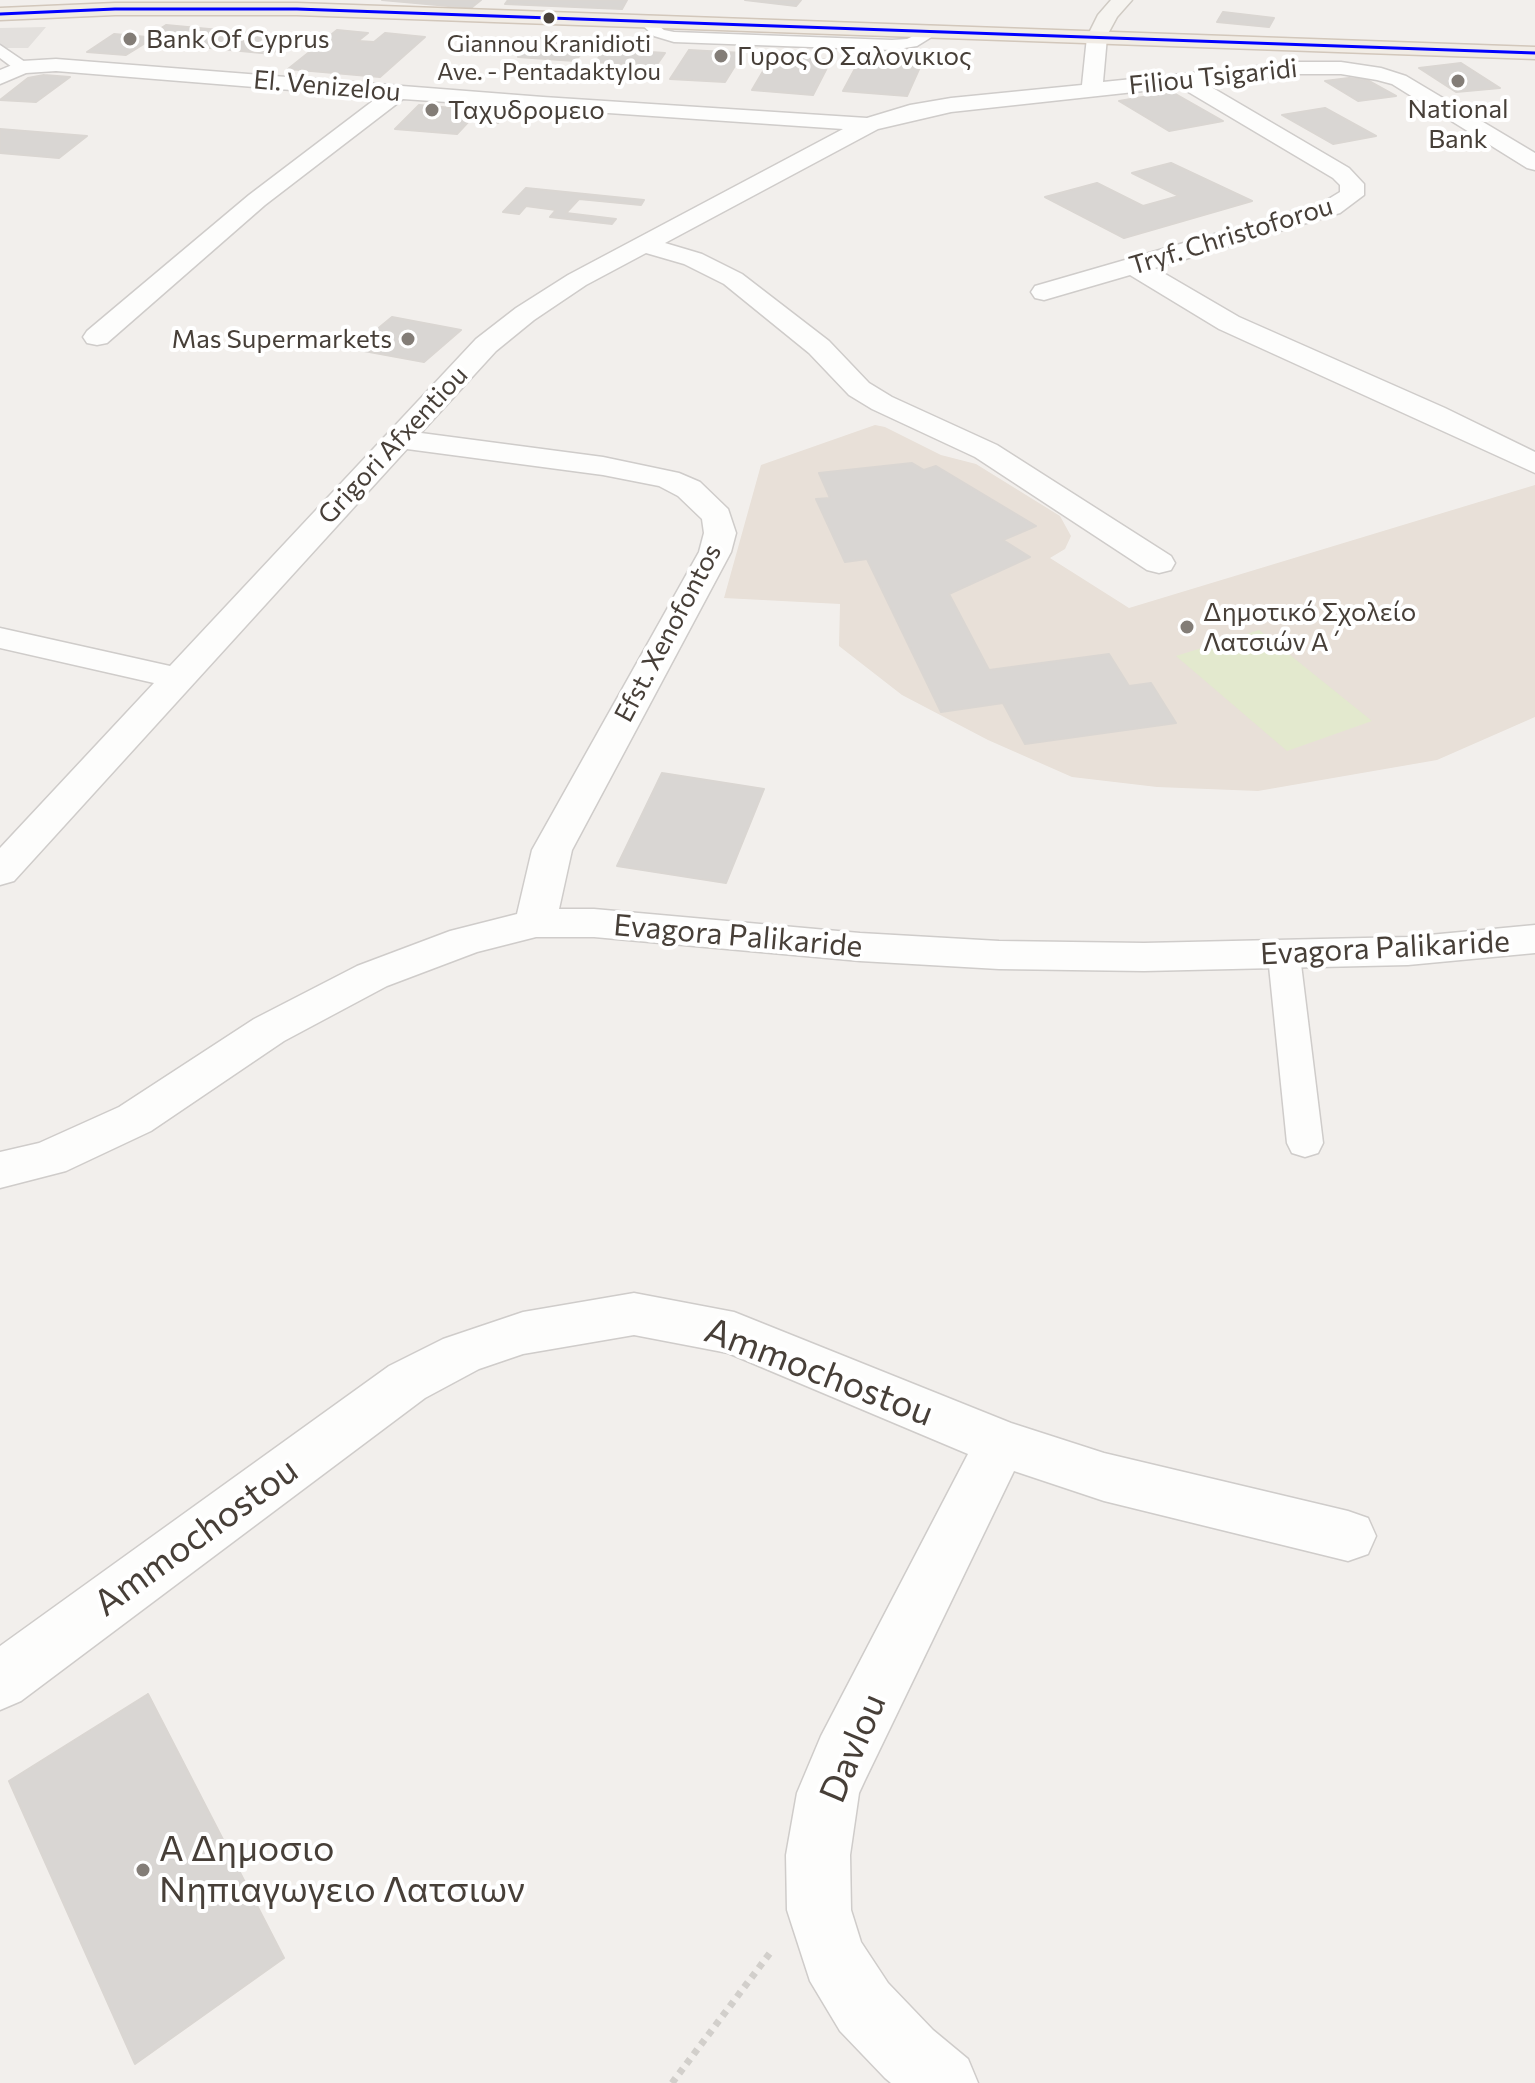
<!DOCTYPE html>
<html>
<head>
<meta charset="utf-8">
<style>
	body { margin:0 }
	canvas { display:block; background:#f2efec }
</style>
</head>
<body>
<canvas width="1535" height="2083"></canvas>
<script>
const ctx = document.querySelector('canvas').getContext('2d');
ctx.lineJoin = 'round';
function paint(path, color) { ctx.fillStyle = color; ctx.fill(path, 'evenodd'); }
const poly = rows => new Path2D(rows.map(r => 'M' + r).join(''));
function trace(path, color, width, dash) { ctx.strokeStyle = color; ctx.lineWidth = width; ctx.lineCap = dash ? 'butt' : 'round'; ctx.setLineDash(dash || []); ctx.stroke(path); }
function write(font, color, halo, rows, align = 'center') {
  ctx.font = font + ' Commissioner,sans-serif'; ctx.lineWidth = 8; ctx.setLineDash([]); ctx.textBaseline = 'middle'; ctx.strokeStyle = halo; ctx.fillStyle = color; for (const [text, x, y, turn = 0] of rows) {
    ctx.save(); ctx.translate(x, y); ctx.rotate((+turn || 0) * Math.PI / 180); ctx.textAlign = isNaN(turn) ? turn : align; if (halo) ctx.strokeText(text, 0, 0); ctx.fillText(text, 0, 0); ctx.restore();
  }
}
paint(poly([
	[875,425,885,427,941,455,976,464,1060,516,1071,536,1065,549,1050,558,1129,608,1535,485,1535,717,1437,760,1258,791,1157,787,1072,777,988,740,902,695,839,646,840,604,724,598,761,465]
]), '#e8e0d8');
paint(poly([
	[1259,630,1372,721,1287,751,1176,656]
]), '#e3e9ce');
paint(poly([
	[46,27,28,48,0,48,0,28]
]), '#e3e0dd');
const building = poly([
	[382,0,481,0,471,8,382,0],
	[508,0,627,0,622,9,505,4,508,0],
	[745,0,801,0,796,6,745,0],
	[1223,12,1274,18,1269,27,1217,22,1223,12],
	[166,25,295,37,272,54,147,42,126,55,87,52,114,34,147,37,166,25],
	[337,30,368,33,358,41,374,42,385,33,425,37,380,77,288,69,337,30],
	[536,38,591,42,575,61,518,57,536,38],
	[606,49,665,53,656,66,595,62,606,49],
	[689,50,743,53,725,82,670,79,689,50],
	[772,56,831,60,813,95,752,90,772,56],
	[858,63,920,67,907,96,843,91,858,63],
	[1461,63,1500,88,1456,92,1419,68,1461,63],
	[44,75,70,77,36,102,0,100,28,78,44,75],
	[1349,78,1367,80,1396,96,1358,101,1325,81,1349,78],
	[1172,92,1223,121,1169,131,1119,101,1172,92],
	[419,105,508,113,498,123,470,120,457,134,395,129,419,105],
	[1325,108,1376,136,1333,144,1282,115,1325,108],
	[0,129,87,136,59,158,0,153,0,129],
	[1171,163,1252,201,1124,238,1045,197,1097,183,1143,206,1179,196,1132,173,1171,163],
	[526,188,644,200,641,205,579,199,566,213,616,219,612,224,550,217,556,210,526,206,519,214,503,212,526,188],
	[392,317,461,330,424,362,353,349,392,317],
	[912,463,924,470,936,466,1036,526,1003,540,1030,557,949,594,989,670,1109,654,1129,686,1151,683,1176,723,1025,744,1003,703,941,712,867,559,845,562,816,499,830,498,819,473,912,463],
	[662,773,764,789,726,883,617,866,662,773],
	[148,1694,284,1958,135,2064,9,1781,148,1694]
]);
paint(building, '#d9d6d3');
trace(building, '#dad6d2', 2);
const lane = poly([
	[647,17,664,30,674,32,892,40,907,39,930,28,938,33,917,46,892,50,674,42,654,36,639,22,647,17],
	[0,45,28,64,28,70,16,70,0,58,0,45],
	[1284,945,1295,948,1300,956,1323,1143,1318,1153,1305,1157,1292,1153,1287,1143,1268,956,1273,948,1284,945]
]);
const street = poly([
	[1097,31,1107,37,1103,82,1299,62,1341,62,1381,68,1406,76,1535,153,1535,170,1527,168,1392,84,1377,80,1341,74,1299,74,1206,84,1349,168,1364,184,1364,195,1340,213,1155,268,1239,317,1445,408,1535,452,1535,473,1219,329,1130,275,1044,300,1035,298,1031,292,1035,286,1322,203,1340,192,1340,185,1333,178,1180,87,951,112,878,129,665,243,702,254,742,274,829,341,869,383,892,397,997,445,1171,556,1175,563,1171,570,1159,573,1147,570,975,457,872,409,849,395,809,353,724,284,684,264,646,253,586,285,534,320,496,351,421,433,603,457,679,473,700,482,728,509,736,533,731,552,572,850,559,909,594,909,860,933,999,941,1144,943,1408,937,1535,925,1535,953,1408,965,1144,971,999,969,860,961,594,937,536,937,477,952,387,986,284,1041,151,1131,66,1171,0,1188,0,1152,39,1143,119,1107,254,1019,357,966,450,931,517,914,532,850,699,552,704,533,702,519,678,496,659,486,603,475,407,449,14,881,0,885,0,848,154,683,0,648,0,628,170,666,476,339,516,308,568,275,843,129,403,99,265,205,107,343,97,345,87,343,83,337,87,331,249,195,378,97,56,71,26,73,0,84,0,70,22,61,56,59,543,97,867,118,910,105,951,98,1082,85,1087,37,1097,31],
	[634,1293,734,1312,1011,1423,1104,1453,1348,1511,1368,1518,1376,1536,1368,1554,1348,1561,1104,1501,1014,1471,865,1780,859,1793,850,1855,851,1910,861,1942,888,1983,933,2030,968,2059,978,2083,891,2083,885,2078,840,2031,810,1981,787,1910,786,1855,797,1793,821,1736,968,1454,728,1353,634,1335,523,1354,479,1369,425,1398,21,1701,0,1710,0,1646,389,1366,443,1339,523,1312,634,1293]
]);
const secondary = poly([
	[1111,0,1132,0,1117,17,1104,41,1090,41,1087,37,1098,15,1111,0]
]);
const primary = poly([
	[115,3,297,3,1535,47,1535,59,297,15,115,15,0,20,0,8,115,3]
]);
trace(lane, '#cfccca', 3);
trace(street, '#cfccca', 3);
trace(secondary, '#d0cbc4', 3);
trace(primary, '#d2c7bb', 3);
trace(poly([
	[672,2083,770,1953]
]), '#d2cfcb', 7, [6, 6]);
paint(lane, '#fdfdfc');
paint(street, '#fdfdfc');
paint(secondary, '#f6f4f0');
paint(primary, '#f1ece5');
trace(poly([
	[0,14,115,9,297,9,1535,53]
]), '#0100ff', 3);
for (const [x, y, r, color] of [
	[549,18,7,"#473f38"],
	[130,39,8,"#837d77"],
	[721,56,8,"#837d77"],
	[1458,81,8,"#837d77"],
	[432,110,8,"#837d77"],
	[408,339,8,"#837d77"],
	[1187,627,8,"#837d77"],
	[143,1870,8,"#837d77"]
]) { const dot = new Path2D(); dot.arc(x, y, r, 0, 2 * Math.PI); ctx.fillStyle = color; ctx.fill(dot); trace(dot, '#fff', 3); }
write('24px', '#473f38', '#fff', [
	["Giannou Kranidioti",549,44],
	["Ave. - Pentadaktylou",549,72]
]);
write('26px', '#473f38', '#fff', [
	["Bank Of Cyprus",146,39],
	["Γυρος Ο Σαλονικιος",737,56],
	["National",1458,109,"center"],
	["Bank",1458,139,"center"],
	["Ταχυδρομειο",448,110],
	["Mas Supermarkets",392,339,"right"],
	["Δημοτικό Σχολείο",1203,612],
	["Λατσιών Α΄",1203,642]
], 'left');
write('26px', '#473f38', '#fff', [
	["Filiou Tsigaridi",1213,77,-6],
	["El. Venizelou",327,86,5],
	["Tryf. Christoforou",1231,236,-17],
	["Grigori Afxentiou",393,445,-47],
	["Efst. Xenofontos",668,633,-62]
]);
write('30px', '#473f38', '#fff', [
	["Evagora Palikaride",738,936,5],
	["Evagora Palikaride",1385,948,-3]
]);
write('36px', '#473f38', '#fff', [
	["Ammochostou",819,1372,21],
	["Ammochostou",196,1537,-36],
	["Davlou",853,1748,-67]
]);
write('36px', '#473f38', '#fff', [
	["Α Δημοσιο",159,1849],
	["Νηπιαγωγειο Λατσιων",159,1890]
], 'left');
</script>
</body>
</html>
